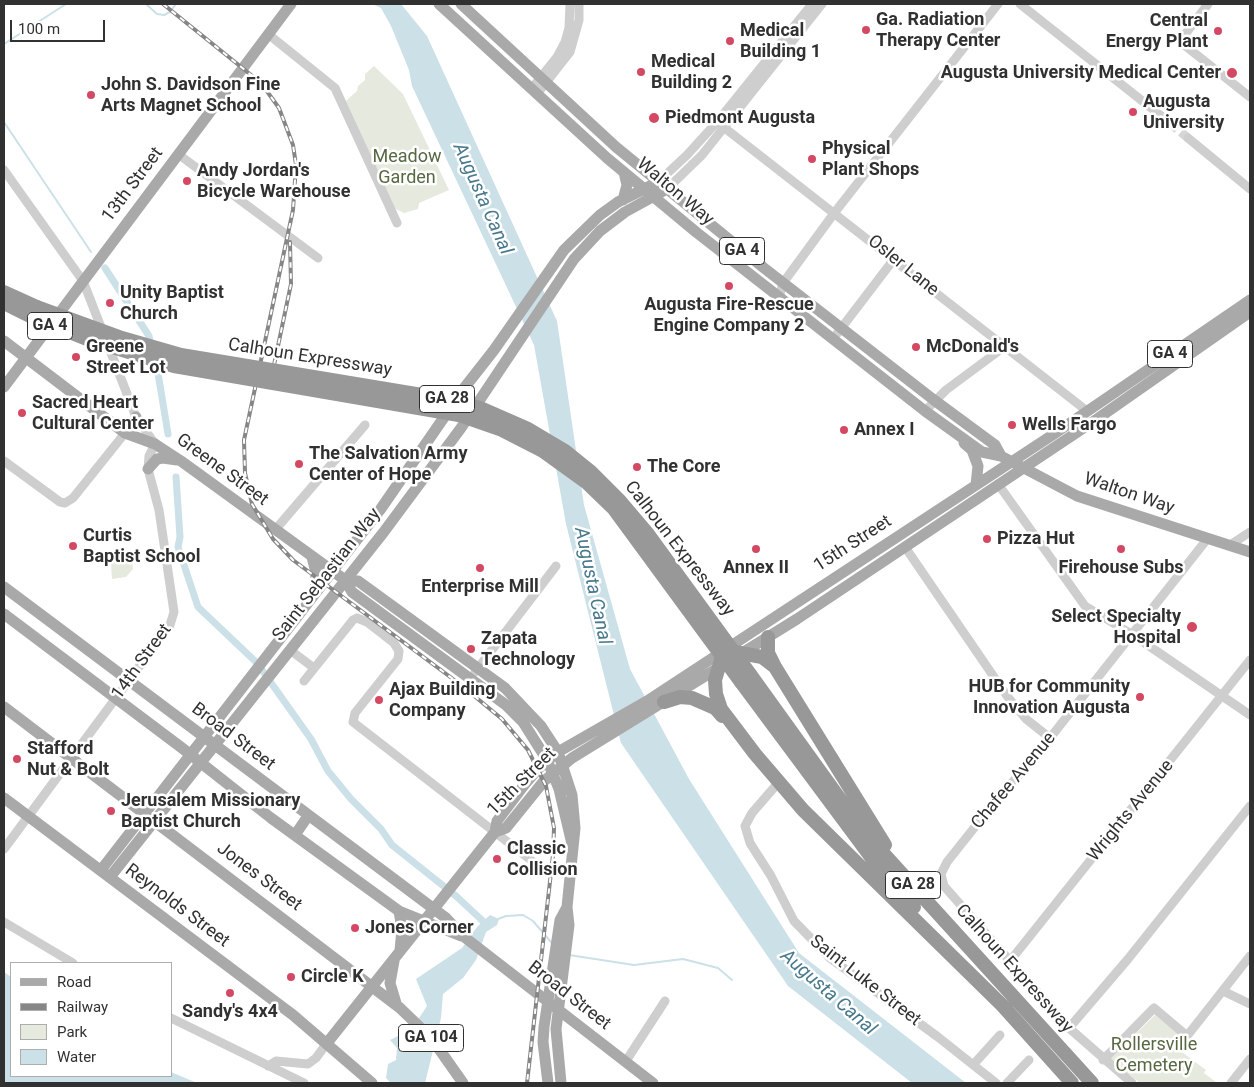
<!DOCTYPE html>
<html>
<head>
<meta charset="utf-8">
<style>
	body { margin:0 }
	#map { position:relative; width:1254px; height:1087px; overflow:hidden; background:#fff; font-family:Roboto,sans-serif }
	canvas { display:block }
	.frame { position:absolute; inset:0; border:5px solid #313131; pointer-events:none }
	.legend { position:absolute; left:10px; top:962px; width:162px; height:115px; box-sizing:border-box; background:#fff; border:1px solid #adadad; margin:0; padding:6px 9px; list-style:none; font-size:15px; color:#313131 }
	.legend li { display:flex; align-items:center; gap:10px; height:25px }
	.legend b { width:25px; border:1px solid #adadad }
	.scale { position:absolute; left:10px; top:20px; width:95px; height:22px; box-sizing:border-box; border:2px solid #313131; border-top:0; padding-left:6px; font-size:15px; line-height:18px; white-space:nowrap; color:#313131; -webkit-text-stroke:4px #fff; paint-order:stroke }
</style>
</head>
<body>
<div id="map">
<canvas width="1254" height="1087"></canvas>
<div class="frame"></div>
<ul class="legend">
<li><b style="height:6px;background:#a9a9a9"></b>Road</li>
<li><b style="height:6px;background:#868686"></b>Railway</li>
<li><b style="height:14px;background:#e5e9de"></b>Park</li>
<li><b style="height:14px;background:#cce0e7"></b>Water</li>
</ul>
<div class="scale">100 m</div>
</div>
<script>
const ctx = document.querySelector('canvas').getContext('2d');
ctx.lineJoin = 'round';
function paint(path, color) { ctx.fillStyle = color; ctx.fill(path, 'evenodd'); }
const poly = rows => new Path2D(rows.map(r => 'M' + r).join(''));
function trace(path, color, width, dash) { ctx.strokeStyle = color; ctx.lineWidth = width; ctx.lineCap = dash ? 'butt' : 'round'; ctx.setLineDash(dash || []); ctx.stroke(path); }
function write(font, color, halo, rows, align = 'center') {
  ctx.font = font + ' Roboto,sans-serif'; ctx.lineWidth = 5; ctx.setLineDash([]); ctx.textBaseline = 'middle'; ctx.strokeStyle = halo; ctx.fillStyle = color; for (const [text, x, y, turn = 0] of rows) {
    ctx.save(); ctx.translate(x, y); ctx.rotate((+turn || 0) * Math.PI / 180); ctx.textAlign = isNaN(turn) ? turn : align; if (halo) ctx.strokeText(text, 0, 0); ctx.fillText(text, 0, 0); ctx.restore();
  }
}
paint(poly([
	[374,66,403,94,449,190,419,203,418,209,404,213,394,208,346,101,357,91,358,86,365,80,365,74],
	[131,553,133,569,126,577,112,579,111,563,117,555],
	[1155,1015,1188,1042,1182,1052,1206,1070,1204,1073,1217,1083,1140,1083,1110,1059]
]), '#e5e9de');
paint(poly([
	[372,4,401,4,427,36,557,321,584,505,630,669,689,779,799,953,966,1083,912,1083,788,986,621,743,566,524,534,345,412,86,409,70,391,26,381,8],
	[490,915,499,919,497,925,486,932,476,960,463,978,443,994,441,1018,425,1083,391,1083,386,1078,388,1064,396,1060,397,1048,390,1040,400,1035,408,1035,427,1006,416,979,462,948,477,927],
	[4,972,11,977,11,1076,171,1076,171,1072,197,1083,4,1083]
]), '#cce0e7');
trace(poly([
	[146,4,157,14,164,15,170,12,176,4],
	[4,44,66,4],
	[4,122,91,252],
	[498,919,506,916,523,915,533,921,551,942],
	[569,955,634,965,683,959,718,968,732,980]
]), '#cce0e7', 2);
trace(poly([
	[105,268,149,336,151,346],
	[156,361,168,434],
	[176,477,180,537,178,547,198,607,257,663,311,739,328,771,351,799,381,829,392,845,456,896,486,924,483,926]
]), '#cce0e7', 7);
trace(poly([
	[1160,115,1188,138]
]), '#d6d6d6', 9, [9, 4.5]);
trace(poly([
	[1020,4,1160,115],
	[1208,4,1183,37,1183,44,1250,97],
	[268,34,335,88,397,223],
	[532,88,557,57,565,42,569,28,570,4],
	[537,94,570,52,579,20,579,4],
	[717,122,1087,411],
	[1188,138,1250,189],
	[178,154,318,258],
	[4,170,83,281,136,417,155,444,149,456,148,469,159,510,174,612,170,625,4,849],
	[658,182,687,155,717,122,812,4],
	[667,189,702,155,822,4],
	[779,298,783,283,835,212,998,4],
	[833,339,894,259],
	[925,411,946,390,1004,347],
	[4,461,60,502,65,503,73,498,125,433],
	[998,484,1085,606,1133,635,1250,715],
	[275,530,365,425],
	[1230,545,1250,532],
	[905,547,1007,696,1026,719,1050,738],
	[290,650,314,668],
	[475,672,556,566],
	[304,681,353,620,357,618,367,622,394,643,399,651,398,659,355,713,353,722,545,871],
	[778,783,752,813,745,826,750,843,771,876,794,921,830,958,938,1037,996,1083],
	[4,922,73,963],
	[1010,961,1250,660],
	[1223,991,1250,1004],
	[171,1018,304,1083],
	[1069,1028,1128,959,1250,806],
	[1103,1060,1154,1008,1187,1036,1250,956],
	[626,1061,665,1001],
	[973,1065,1000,1035],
	[268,1066,276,1061,308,1064,316,1058,327,1043],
	[1007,1083,1029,1060],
	[1132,1083,1069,1028,944,886,941,874,947,862,982,818,1050,738,1208,538],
	[1231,1083,1250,1059]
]), '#cecece', 9);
trace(poly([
	[439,4,607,158,696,232,925,411,982,452,1001,456,1077,496,1250,552],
	[461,4,616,147,764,268,934,400,995,445,1001,456],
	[623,200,627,185,624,172],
	[4,341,125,433,155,444,181,461,345,580,352,592,506,705,523,722,547,760,559,789,572,844],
	[4,387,291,4],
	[125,433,134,426,136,417],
	[964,443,972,450,978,466,976,485],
	[148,469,157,459,163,458,177,460],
	[312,557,316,573,315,592],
	[345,580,358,581,505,688,541,726,558,752,572,795,575,828,567,907,569,925,556,1029,561,1083],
	[4,587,446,918,463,936,653,1083],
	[4,614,182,748,271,818,399,911,461,936],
	[739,655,797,619,1097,419,1250,312],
	[4,707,400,1008,432,1039,463,1083],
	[4,798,293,1015,372,1083],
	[495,832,497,821,525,784,539,768,558,752,647,701,1054,434,1250,300],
	[295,835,308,816],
	[101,870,380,510,465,387,494,350,564,250,600,215,618,202,658,182],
	[110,877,383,533,461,428,574,259,600,231,625,212,667,189],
	[399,911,402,929,400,951],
	[394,961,390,983,396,1003],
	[327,1043,495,832,506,828,544,781,572,758,723,665],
	[548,1083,543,1042,544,1027,560,920,567,907]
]), '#a9a9a9', 11);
trace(poly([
	[4,292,37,307],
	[4,303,32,317],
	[768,637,768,653,775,667,885,845],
	[775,667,762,657,724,650,715,680,716,694,721,709,755,754,803,810,1007,1010],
	[750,674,863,831,1092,1083],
	[741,682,883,873,914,907],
	[664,702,680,697,692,698,715,708,722,716],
	[1002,1005,1072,1083]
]), '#989898', 14);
const rail = poly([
	[163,4,261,83,279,108,293,145,296,165,293,210,244,440,245,473,252,504,273,539,293,560,461,685,502,719,528,750,546,786,554,828,553,855,527,1083],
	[274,365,291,284,290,242]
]);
trace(rail, '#868686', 4);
trace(rail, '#fff', 2, [5.5]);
trace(poly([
	[37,307,122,338,181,355,452,400,480,408,528,429,565,451,591,472,620,501,648,534,750,674],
	[32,317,87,339,174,366,459,415,502,430,543,451,586,482,614,509,741,682]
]), '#989898', 14);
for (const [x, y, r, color] of [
	[866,30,5,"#d34862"],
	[1218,31,5,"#d34862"],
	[730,41,5,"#d34862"],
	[641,72,5,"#d34862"],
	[1232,73,6,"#d34862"],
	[91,95,5,"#d34862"],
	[1133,112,5,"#d34862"],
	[654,118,6,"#d34862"],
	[812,159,5,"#d34862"],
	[187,181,5,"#d34862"],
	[729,286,5,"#d34862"],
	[110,303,5,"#d34862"],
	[916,347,5,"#d34862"],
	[76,357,5,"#d34862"],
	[22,413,5,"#d34862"],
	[1012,425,5,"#d34862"],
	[844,430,5,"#d34862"],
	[299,464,5,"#d34862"],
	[637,467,5,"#d34862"],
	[987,539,5,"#d34862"],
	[73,546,5,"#d34862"],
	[756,549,5,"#d34862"],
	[1121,549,5,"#d34862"],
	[480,568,5,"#d34862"],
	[1192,627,6,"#d34862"],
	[471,649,5,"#d34862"],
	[1140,697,5,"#d34862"],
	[379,700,5,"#d34862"],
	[17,759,5,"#d34862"],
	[111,811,5,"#d34862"],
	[497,859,5,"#d34862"],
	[355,928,5,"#d34862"],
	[291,977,5,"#d34862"],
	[230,993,5,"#d34862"]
]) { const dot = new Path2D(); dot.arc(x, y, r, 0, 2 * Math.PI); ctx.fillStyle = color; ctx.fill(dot); trace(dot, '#fff', 2); }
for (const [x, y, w] of [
	[742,251,45],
	[50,326,45],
	[1170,354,45],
	[447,399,55],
	[913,885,55],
	[431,1038,65]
]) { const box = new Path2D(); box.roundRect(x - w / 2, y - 13.5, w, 27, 4); ctx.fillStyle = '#fff'; ctx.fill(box); trace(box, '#313131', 1); }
write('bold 16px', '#313131', null, [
	["GA 4",742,251],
	["GA 4",50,326],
	["GA 4",1170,354],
	["GA 28",447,399],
	["GA 28",913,885],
	["GA 104",431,1038]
]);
write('bold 18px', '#313131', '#fff', [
	["Ga. Radiation",876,20],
	["Therapy Center",876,41],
	["Central",1208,21,"right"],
	["Energy Plant",1208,42,"right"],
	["Medical",740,31],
	["Building 1",740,52],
	["Medical",651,62],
	["Building 2",651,83],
	["Augusta University Medical Center",1221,73,"right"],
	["John S. Davidson Fine",101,85],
	["Arts Magnet School",101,106],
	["Augusta",1143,102],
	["University",1143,123],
	["Piedmont Augusta",665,118],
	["Physical",822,149],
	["Plant Shops",822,170],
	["Andy Jordan's",197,171],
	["Bicycle Warehouse",197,192],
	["Unity Baptist",120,293],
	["Church",120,314],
	["Augusta Fire-Rescue",729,305,"center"],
	["Engine Company 2",729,326,"center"],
	["Greene",86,347],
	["Street Lot",86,368],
	["McDonald's",926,347],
	["Sacred Heart",32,403],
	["Cultural Center",32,424],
	["Wells Fargo",1022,425],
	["Annex I",854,430],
	["The Salvation Army",309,454],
	["Center of Hope",309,475],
	["The Core",647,467],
	["Curtis",83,536],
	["Baptist School",83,557],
	["Pizza Hut",997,539],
	["Annex II",756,568,"center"],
	["Firehouse Subs",1121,568,"center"],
	["Enterprise Mill",480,587,"center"],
	["Select Specialty",1181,617,"right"],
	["Hospital",1181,638,"right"],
	["Zapata",481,639],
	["Technology",481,660],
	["HUB for Community",1130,687,"right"],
	["Innovation Augusta",1130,708,"right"],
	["Ajax Building",389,690],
	["Company",389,711],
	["Stafford",27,749],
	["Nut & Bolt",27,770],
	["Jerusalem Missionary",121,801],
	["Baptist Church",121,822],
	["Classic",507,849],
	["Collision",507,870],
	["Jones Corner",365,928],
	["Circle K",301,977],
	["Sandy's 4x4",230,1012,"center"]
], 'left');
write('18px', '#586842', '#fff', [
	["Meadow",407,157],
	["Garden",407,178],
	["Rollersville",1154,1045],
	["Cemetery",1154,1066]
]);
write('18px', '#313131', '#fff', [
	["13th Street",133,185,-53],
	["Walton Way",675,192,40],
	["Osler Lane",903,266,39],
	["Calhoun Expressway",310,358,9],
	["Greene Street",222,470,36],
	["Walton Way",1129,494,19],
	["15th Street",853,544,-33],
	["Calhoun Expressway",679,549,52],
	["Saint Sebastian Way",327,575,-52],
	["14th Street",142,662,-54],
	["Broad Street",233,737,37],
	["Chafee Avenue",1014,781,-50],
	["15th Street",522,782,-45],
	["Wrights Avenue",1131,811,-51],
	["Jones Street",259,877,37],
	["Reynolds Street",177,906,37],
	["Calhoun Expressway",1014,969,48],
	["Saint Luke Street",865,981,38],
	["Broad Street",569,996,38]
]);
write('italic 19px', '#47788b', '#fff', [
	["Augusta Canal",482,199,66],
	["Augusta Canal",592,586,78],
	["Augusta Canal",828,993,41]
]);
</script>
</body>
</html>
